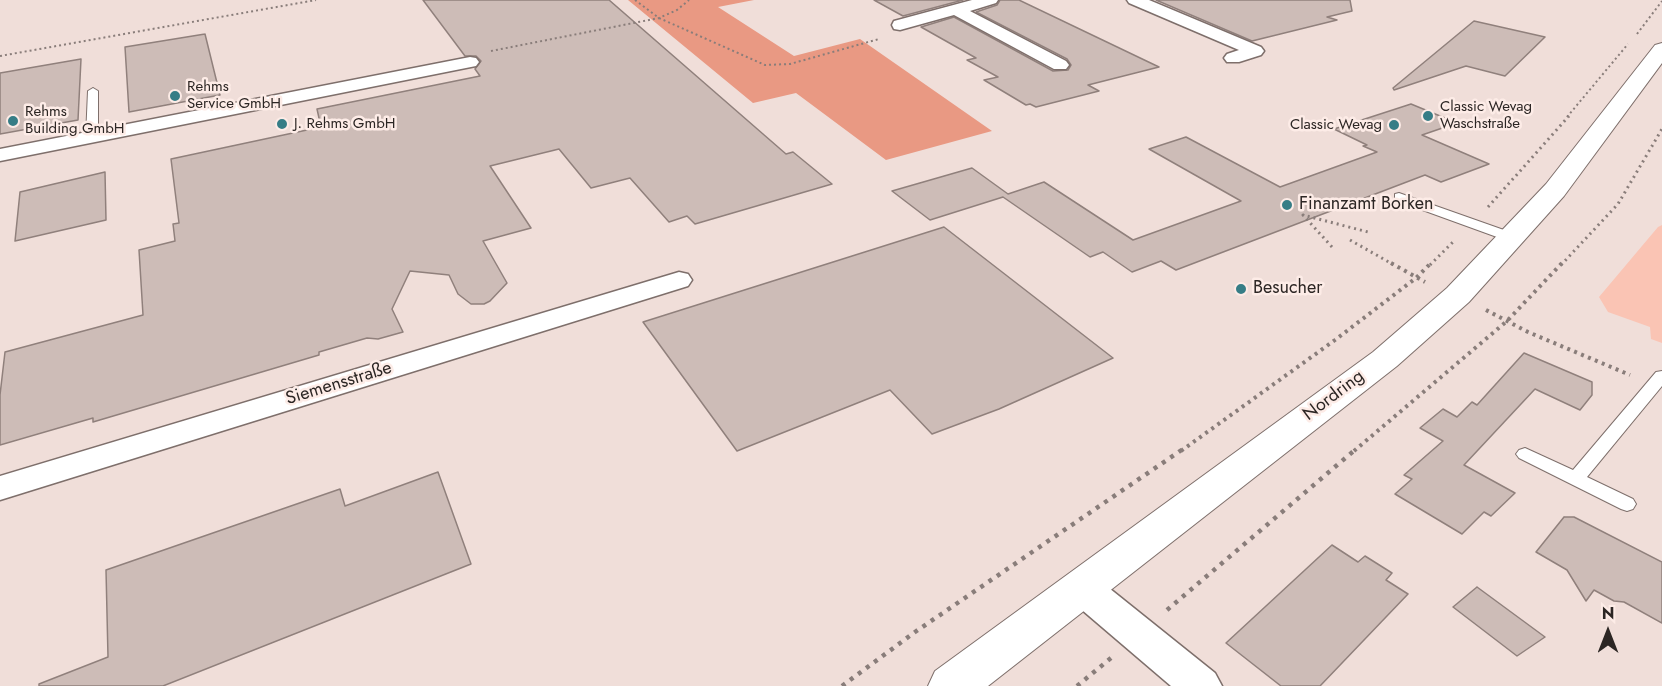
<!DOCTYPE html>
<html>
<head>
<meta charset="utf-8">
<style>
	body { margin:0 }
	#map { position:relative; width:1662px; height:686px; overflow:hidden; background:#f0ded9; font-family:Jost,sans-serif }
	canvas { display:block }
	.north { position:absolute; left:1578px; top:602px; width:60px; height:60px; -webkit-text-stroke:4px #fdece7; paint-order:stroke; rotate:0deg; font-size:16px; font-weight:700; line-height:24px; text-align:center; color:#2c2624 }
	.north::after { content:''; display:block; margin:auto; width:21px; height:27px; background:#2c2624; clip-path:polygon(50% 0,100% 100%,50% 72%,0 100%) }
</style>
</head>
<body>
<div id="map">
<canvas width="1662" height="686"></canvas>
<div class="north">N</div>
</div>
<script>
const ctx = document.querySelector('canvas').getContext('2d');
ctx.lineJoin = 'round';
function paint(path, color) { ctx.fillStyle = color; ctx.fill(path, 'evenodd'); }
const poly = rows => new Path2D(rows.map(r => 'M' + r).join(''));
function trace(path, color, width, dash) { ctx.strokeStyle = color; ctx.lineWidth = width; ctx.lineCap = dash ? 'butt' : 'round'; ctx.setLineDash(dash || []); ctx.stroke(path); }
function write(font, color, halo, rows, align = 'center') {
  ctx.font = font + ' Jost,sans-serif'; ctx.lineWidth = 5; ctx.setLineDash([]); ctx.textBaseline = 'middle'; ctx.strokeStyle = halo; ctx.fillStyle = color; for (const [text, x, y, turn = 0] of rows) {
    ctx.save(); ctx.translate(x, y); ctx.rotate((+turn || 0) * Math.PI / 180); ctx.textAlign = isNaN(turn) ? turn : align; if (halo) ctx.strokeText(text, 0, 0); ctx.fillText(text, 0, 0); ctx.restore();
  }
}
paint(poly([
	[1662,225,1662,343,1651,339,1650,327,1608,312,1599,297,1658,227]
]), '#fac4b4');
paint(poly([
	[628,0,754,0,718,7,794,56,860,39,992,131,886,160,796,93,753,103]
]), '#e99983');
const building = poly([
	[423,0,609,0,786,154,793,152,832,184,695,224,687,216,669,222,630,178,591,188,559,149,490,166,531,228,483,241,507,283,490,301,484,304,471,304,458,294,449,275,410,271,392,309,403,332,378,339,367,338,319,352,319,355,93,422,93,418,0,445,0,395,5,352,143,315,139,250,175,241,173,224,179,223,171,159,321,127,317,109,480,76,475,69,481,61,476,56,465,56,423,0],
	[874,0,963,0,903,16,874,0],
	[1000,0,1019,0,1159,67,1088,85,1099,91,1036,107,1030,104,1026,105,984,80,998,77,967,60,976,58,921,27,954,17,1053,71,1068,70,1071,65,1067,59,976,12,997,5,1000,0],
	[1156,0,1350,0,1352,11,1327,17,1337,20,1252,41,1156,0],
	[1474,21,1545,37,1505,76,1466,66,1394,90,1393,88,1474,21],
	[205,34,220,95,129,112,125,47,205,34],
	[81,59,78,120,0,134,0,73,81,59],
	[1411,104,1457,123,1422,135,1489,164,1441,182,1425,175,1176,270,1161,261,1132,272,1103,252,1090,257,1003,197,930,220,892,191,972,168,1008,194,1044,182,1133,240,1241,201,1149,149,1186,137,1280,187,1377,152,1363,146,1367,145,1334,129,1411,104],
	[105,172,106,220,15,241,20,192,105,172],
	[944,227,1113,358,999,409,932,434,890,390,737,451,643,322,944,227],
	[1524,353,1592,382,1592,395,1580,410,1535,389,1464,465,1515,493,1491,516,1484,512,1462,534,1395,494,1412,479,1404,475,1443,441,1420,428,1443,409,1457,417,1472,402,1477,405,1524,353],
	[438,472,471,564,163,686,39,686,39,684,108,657,106,570,340,489,345,506,438,472],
	[1564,517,1574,517,1662,562,1662,623,1624,602,1614,601,1594,590,1586,601,1567,570,1536,552,1564,517],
	[1332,545,1358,562,1365,556,1392,573,1386,580,1408,594,1320,686,1281,686,1226,643,1332,545],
	[1477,587,1545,637,1517,656,1453,607,1477,587]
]);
paint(building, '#cdbcb7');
trace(building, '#90807c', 1.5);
const lane = poly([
	[93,88,98,91,98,137,92,140,86,137,88,91,93,88],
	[1399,193,1518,235,1519,238,1518,241,1508,241,1395,200,1395,194,1399,193],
	[1662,371,1662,386,1587,477,1633,499,1636,504,1633,509,1627,511,1621,509,1519,458,1516,454,1519,450,1525,448,1573,470,1656,372,1662,371]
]);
const street = poly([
	[972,0,998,0,996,3,970,11,1066,61,1069,65,1066,69,1054,69,954,15,900,30,894,29,892,25,894,21,972,0],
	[1127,0,1149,0,1261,47,1264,51,1261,55,1239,62,1227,62,1224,58,1227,54,1239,50,1129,3,1127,0],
	[470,57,476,58,479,62,476,66,0,161,0,149,470,57],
	[679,272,688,274,692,280,688,286,0,500,0,476,679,272],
	[1081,572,1094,576,1215,673,1222,686,1171,686,1068,598,1062,587,1068,576,1081,572]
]);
const secondary = poly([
	[1662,43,1662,63,1564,196,1469,302,1397,366,988,686,928,686,935,671,1373,352,1447,288,1546,184,1655,45,1662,43]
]);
trace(lane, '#7e6f6b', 2);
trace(street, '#7e6f6b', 3);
trace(secondary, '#7e6f6b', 2);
trace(poly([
	[635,0,659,18,765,65,790,64,879,39],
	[1637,34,1662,1],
	[491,51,659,18,677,10,689,0],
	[0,56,316,0],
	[1567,117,1628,44]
]), '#897d7a', 2, [2, 3]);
trace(poly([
	[1488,207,1569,116],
	[1350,240,1394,265],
	[1332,247,1303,215,1368,232],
	[1430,265,1453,242],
	[1561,265,1618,204,1662,129]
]), '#897d7a', 3, [2, 4]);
trace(poly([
	[1391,263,1425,282],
	[1486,310,1528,332,1630,375],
	[1181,451,1335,340,1416,278,1431,263],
	[1354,451,1507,321,1562,263]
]), '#897d7a', 4, [3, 4.5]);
trace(poly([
	[1167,610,1356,449],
	[842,686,915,632,1183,449],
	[1077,686,1111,658]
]), '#897d7a', 4.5, [4, 6]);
paint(lane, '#fff');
paint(street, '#fff');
paint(secondary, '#fff');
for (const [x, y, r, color] of [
	[175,96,6,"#367d86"],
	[1428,116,6,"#367d86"],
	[13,121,6,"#367d86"],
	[282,124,6,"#367d86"],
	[1394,125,6,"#367d86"],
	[1287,205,6,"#367d86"],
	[1241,289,6,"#367d86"]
]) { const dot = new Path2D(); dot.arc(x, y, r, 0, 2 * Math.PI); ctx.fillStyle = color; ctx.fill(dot); trace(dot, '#fdece7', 2); }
write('15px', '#2c2624', '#fdece7', [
	["Rehms",187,87],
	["Service GmbH",187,104],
	["Classic Wevag",1440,107],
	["Waschstraße",1440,124],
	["Rehms",25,112],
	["Building GmbH",25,129],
	["J. Rehms GmbH",294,124],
	["Classic Wevag",1382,125,"right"]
], 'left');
write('18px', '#2c2624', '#fdece7', [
	["Finanzamt Borken",1299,205],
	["Besucher",1253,289]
], 'left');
write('18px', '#2c2624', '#fdece7', [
	["Siemensstraße",339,384,-17],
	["Nordring",1334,396,-37]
]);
</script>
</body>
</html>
